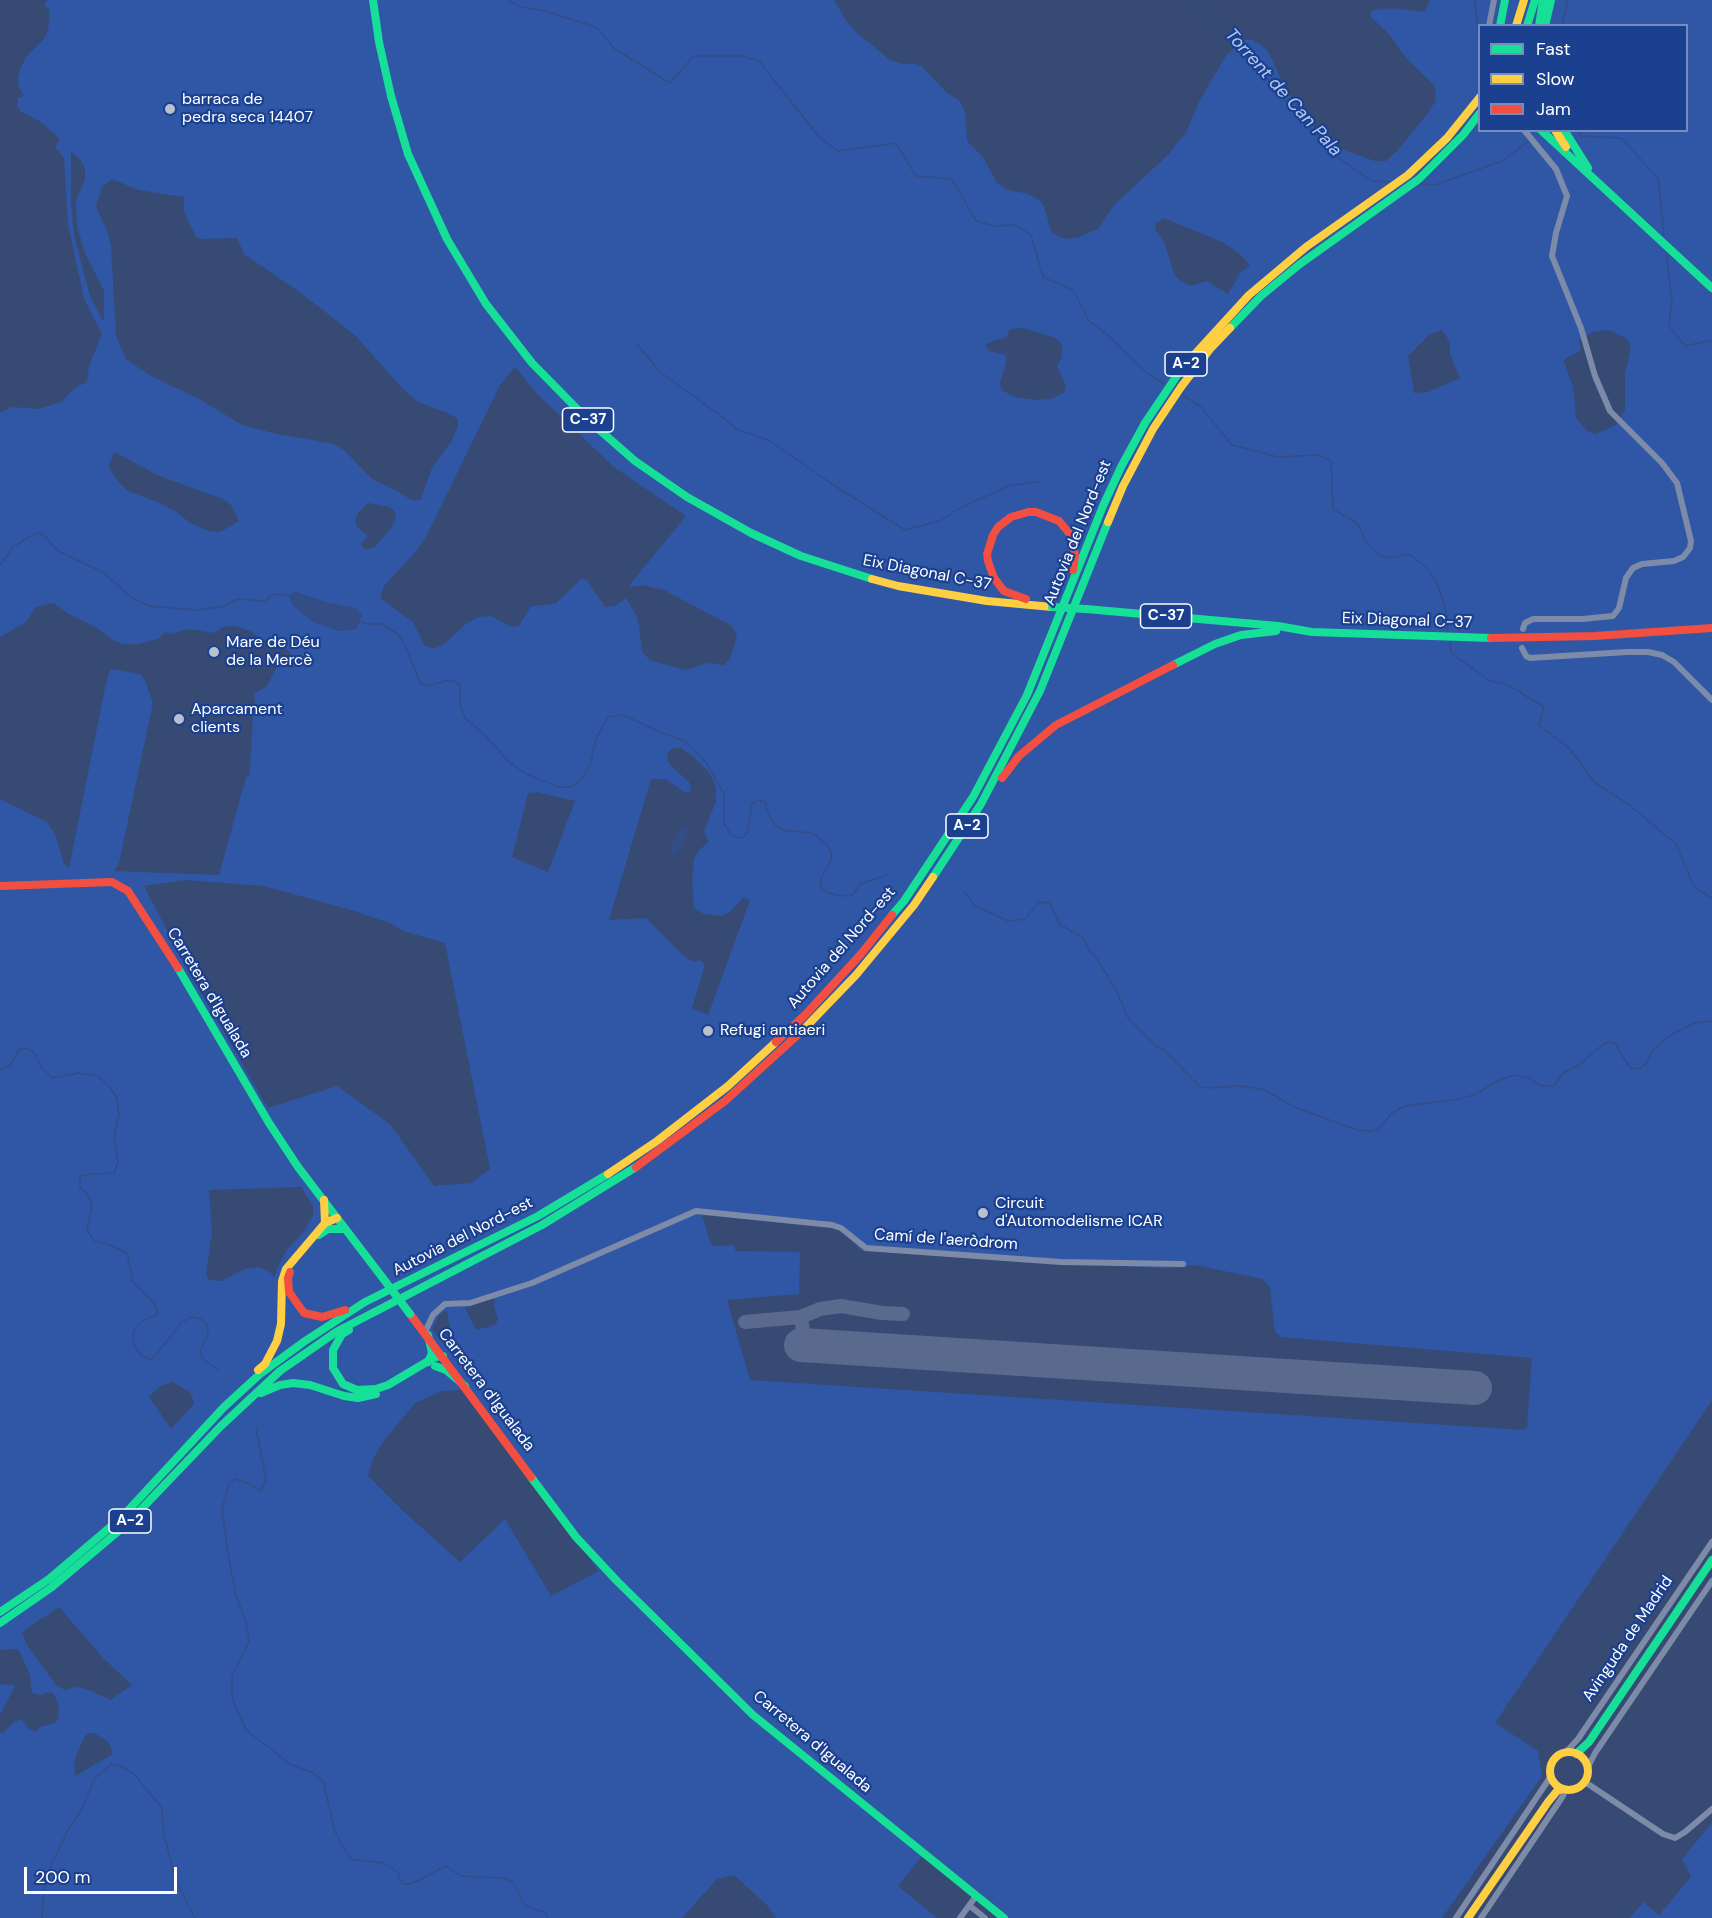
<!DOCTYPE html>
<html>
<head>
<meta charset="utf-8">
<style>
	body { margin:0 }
	#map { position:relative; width:1712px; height:1918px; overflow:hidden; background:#364a74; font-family:"DM Sans",sans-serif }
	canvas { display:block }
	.legend { position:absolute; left:1478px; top:24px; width:210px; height:108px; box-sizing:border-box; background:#1b408f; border:2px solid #768cbc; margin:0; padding:8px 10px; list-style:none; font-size:18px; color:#fff }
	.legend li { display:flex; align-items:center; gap:12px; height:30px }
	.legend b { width:30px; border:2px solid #768cbc }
	.scale { position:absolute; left:24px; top:1867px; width:153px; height:27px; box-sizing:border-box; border:3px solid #fff; border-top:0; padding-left:8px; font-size:18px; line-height:21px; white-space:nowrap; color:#fff; -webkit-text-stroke:4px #1b408f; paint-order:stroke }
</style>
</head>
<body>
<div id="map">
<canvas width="1712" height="1918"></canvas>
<ul class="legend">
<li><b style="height:8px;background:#16e098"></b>Fast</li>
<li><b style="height:8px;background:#ffcf43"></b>Slow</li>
<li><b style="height:8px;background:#f24e42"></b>Jam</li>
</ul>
<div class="scale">200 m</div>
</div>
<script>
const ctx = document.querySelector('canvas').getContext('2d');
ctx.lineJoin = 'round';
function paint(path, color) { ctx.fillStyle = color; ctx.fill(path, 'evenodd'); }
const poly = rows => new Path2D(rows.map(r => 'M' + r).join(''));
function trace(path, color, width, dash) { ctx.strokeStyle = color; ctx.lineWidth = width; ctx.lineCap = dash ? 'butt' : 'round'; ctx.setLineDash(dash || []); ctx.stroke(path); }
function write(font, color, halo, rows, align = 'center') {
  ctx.font = font + ' "DM Sans",sans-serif'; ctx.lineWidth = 4.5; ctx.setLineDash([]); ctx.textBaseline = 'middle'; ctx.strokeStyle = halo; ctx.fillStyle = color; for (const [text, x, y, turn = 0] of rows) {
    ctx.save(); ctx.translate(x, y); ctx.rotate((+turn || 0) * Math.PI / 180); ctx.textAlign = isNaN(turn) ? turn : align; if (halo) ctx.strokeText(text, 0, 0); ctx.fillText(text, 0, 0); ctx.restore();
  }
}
paint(poly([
	[47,0,834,0,847,22,857,33,890,60,902,64,916,64,922,67,947,93,959,100,965,112,967,141,983,157,997,183,1008,190,1029,194,1040,201,1044,207,1052,233,1065,239,1079,237,1098,229,1114,205,1168,155,1186,132,1200,100,1227,54,1246,40,1250,39,1260,44,1268,51,1285,88,1311,124,1328,142,1340,149,1375,161,1386,161,1397,151,1428,113,1435,102,1436,92,1434,85,1406,58,1389,34,1372,18,1370,15,1373,10,1392,8,1424,12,1430,0,1712,0,1712,1400,1495,1723,1538,1751,1542,1776,1442,1918,1010,1918,926,1851,898,1886,937,1918,776,1918,768,1906,734,1875,717,1879,682,1918,0,1918,0,1731,2,1734,14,1722,22,1719,28,1728,35,1732,40,1727,55,1723,58,1719,59,1705,53,1693,48,1692,41,1695,32,1693,30,1675,18,1649,0,1650,0,799,47,822,55,834,64,864,69,868,105,688,110,669,140,674,145,680,153,703,119,863,114,871,219,875,246,777,249,776,250,769,253,715,256,708,254,694,267,686,278,665,291,655,288,650,284,648,264,640,250,631,235,626,223,627,213,633,189,629,172,634,165,632,158,639,137,644,123,644,113,640,97,628,69,614,54,603,36,607,26,622,0,637,0,413,12,407,39,409,61,402,75,388,87,382,89,366,102,334,84,299,68,224,64,158,55,147,60,139,41,122,20,111,17,105,18,98,24,96,19,87,18,78,21,67,26,57,44,39,48,31,50,10,44,6],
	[1480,26,1686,26,1686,130,1480,130],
	[71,151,82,162,85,169,85,180,76,201,77,226,85,253,104,291,104,319,102,320,90,296,74,235,71,203],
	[112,179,138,190,184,197,184,212,196,237,202,239,237,238,244,254,298,291,355,335,401,387,418,402,448,413,458,419,458,426,451,442,432,468,421,499,415,501,410,499,397,491,372,479,344,450,334,444,277,434,242,425,201,400,149,375,126,359,116,336,111,246,108,233,96,206,102,187],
	[1164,218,1224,243,1240,254,1250,265,1240,273,1228,294,1207,281,1191,286,1181,281,1175,276,1164,242,1155,229,1156,223],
	[1023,328,1053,337,1059,341,1062,346,1062,357,1057,366,1066,386,1064,393,1050,399,1037,400,1015,397,1001,390,1000,383,1006,363,1006,355,989,351,985,345,998,339,1006,338,1010,329],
	[1442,330,1450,342,1450,354,1460,378,1428,392,1414,393,1408,356,1429,335],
	[1608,330,1614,332,1627,339,1631,348,1625,373,1625,410,1615,426,1595,434,1587,431,1576,418,1573,387,1564,361,1566,358,1579,352,1581,349,1579,340,1593,332],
	[515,367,537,394,614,467,686,516,628,587,642,585,664,590,732,626,737,636,730,659,724,665,707,663,686,670,651,661,642,652,639,626,636,615,626,598,615,606,605,607,587,581,582,578,555,604,531,606,519,626,512,627,491,616,478,617,466,624,444,644,434,649,424,645,413,622,380,598,384,586,417,550,427,535,500,385],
	[115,452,157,475,223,499,231,505,239,521,222,531,217,532,209,531,192,524,175,511,157,502,128,491,117,480,110,470,109,463],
	[368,503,390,507,395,512,396,519,391,528,376,546,366,550,361,545,367,537,366,534,358,528,355,522,358,513],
	[293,591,328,603,336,604,362,615,356,629,339,631,313,622,292,604],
	[675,748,681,748,691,755,709,772,716,786,716,801,704,832,709,842,699,850,694,859,692,880,694,908,704,914,721,916,729,913,743,898,750,900,708,1015,692,1008,704,968,703,963,700,960,693,962,683,955,646,918,609,920,651,779,666,779,684,792,689,793,691,788,689,782,672,767,668,761,667,755,670,750],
	[536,792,575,801,548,872,512,857,528,793],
	[185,880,264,886,351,910,392,924,403,931,445,943,490,1169,471,1183,434,1186,390,1124,337,1086,268,1108,185,965,144,886],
	[301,1187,313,1206,313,1215,304,1231,287,1250,277,1268,274,1278,271,1273,259,1267,245,1269,221,1281,209,1280,206,1274,212,1231,209,1190],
	[702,1215,835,1228,840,1230,862,1251,1156,1268,1179,1268,1195,1265,1263,1279,1270,1288,1275,1332,1281,1337,1532,1358,1527,1428,1524,1430,750,1380,727,1300,799,1294,800,1252,736,1251,733,1245,714,1246,710,1242],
	[495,1297,494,1306,498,1319,495,1325,476,1330,465,1308],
	[444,1311,448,1312,448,1320,461,1359,454,1357,432,1329,440,1314],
	[172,1382,188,1391,192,1396,194,1404,171,1429,149,1397,159,1387],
	[461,1390,507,1450,599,1571,551,1596,505,1519,460,1562,404,1512,368,1476,373,1459,382,1443,415,1403,442,1391],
	[59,1607,104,1659,132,1685,111,1700,89,1690,76,1687,65,1690,56,1685,27,1645,22,1632],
	[89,1733,94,1733,106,1740,110,1745,113,1754,75,1776,74,1764,77,1753,85,1736],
	[0,1684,15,1686,0,1715],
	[1712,1823,1712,1918,1630,1918,1643,1902,1659,1915,1691,1877,1682,1859]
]), '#2f57a5');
paint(poly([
	[293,591,328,603,356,608,362,615,356,629,339,631,313,622,292,604,290,599],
	[686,826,689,828,687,836,678,853,673,856,670,854,672,845,680,830]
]), '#334d86');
trace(poly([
	[507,0,521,7,542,10,596,27,615,49,670,83,694,56,742,56,759,61,819,137,838,151,896,143,916,176,952,179,976,221,994,226,1016,225,1031,235,1043,277,1073,290,1089,321,1109,336,1147,373,1165,384],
	[1191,0,1233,36,1277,91,1334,155,1372,181,1390,182],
	[1475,0,1480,50],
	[1562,26,1568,0],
	[1579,130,1581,136,1621,138,1658,178,1664,235],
	[1421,184,1435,185,1502,161,1529,141],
	[1666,252,1672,300,1669,326,1685,346,1712,340],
	[637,344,660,372,721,416,736,429,768,440,835,486,905,530,942,520,956,510,1008,486,1038,482],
	[1181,394,1200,406,1232,445,1278,457,1319,455,1331,461,1333,509,1358,524,1367,543,1379,555,1389,558,1409,554,1429,570,1439,588,1447,616,1448,633],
	[0,565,13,547,36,533,43,534,57,550,104,573,131,597,149,606,197,610,225,606,237,599,265,601,270,596,276,594,292,596],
	[358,621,368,624,382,624,399,635,407,650,420,683,426,686,446,681,453,681,460,685,460,706,466,719,484,734,509,762,526,774,559,787,572,787,582,778,590,765,596,738,608,717,622,715,630,718,657,731,684,741,690,745,708,765,724,794,724,823,731,835,737,838,744,837,748,831,752,803,758,800,765,802,769,816,777,827,783,830,810,833,817,836,828,846,831,853,831,860,821,879,821,887,826,892,839,896,853,895,860,884,887,875],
	[1450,643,1451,653,1482,675,1488,680,1510,686,1544,707,1539,725,1570,749,1595,783,1628,804,1676,844,1694,887,1712,898],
	[964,891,974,905,1008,921,1025,919,1038,903,1044,902,1051,904,1059,924,1083,938,1089,950,1098,960,1118,994,1128,1018,1157,1047,1163,1049,1199,1086,1206,1088,1241,1086,1262,1089,1297,1108,1357,1130,1371,1131,1378,1129,1392,1113,1405,1106,1454,1100,1474,1095,1501,1079,1515,1075,1529,1078,1541,1086,1554,1086,1563,1073,1581,1064,1597,1049,1608,1042,1615,1043,1628,1065,1633,1069,1640,1068,1646,1064,1652,1051,1669,1036,1695,1023,1712,1021],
	[0,1069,10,1065,19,1050,28,1048,35,1054,40,1065,52,1078,79,1073,98,1076,110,1087,117,1099,119,1113,114,1138,118,1162,114,1173,93,1174,80,1176,80,1188,87,1193,92,1203,87,1231,95,1241,113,1246,127,1253,133,1282,155,1304,158,1314,141,1322,135,1328,133,1337,134,1346,140,1354,150,1360,156,1355,182,1322,192,1317,201,1319,207,1325,208,1335,200,1351,202,1358,218,1370],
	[256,1428,266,1479,261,1491,247,1483,236,1479,229,1484,222,1509,227,1547,235,1592,247,1626,249,1641,232,1675,232,1698,246,1730,290,1764,313,1773,323,1781,335,1832,350,1859,384,1863,398,1873,402,1884,411,1884,446,1866,460,1876,501,1878,513,1882,525,1906,546,1913,548,1918],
	[42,1918,45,1878,68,1830,83,1807,94,1779,111,1764,121,1766,134,1774,162,1808,164,1835,175,1878,195,1918]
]), '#334d86', 1.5);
trace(poly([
	[801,1317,820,1309,841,1306,882,1313,903,1314],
	[745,1322,801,1317,803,1331,809,1345]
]), '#5a6a8e', 14);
trace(poly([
	[801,1345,1475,1388]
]), '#5a6a8e', 34);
trace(poly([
	[1489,26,1494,0],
	[1523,629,1525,623,1533,619,1582,619,1613,616,1619,608,1626,578,1633,568,1642,564,1674,561,1683,557,1690,548,1691,541,1677,483,1662,463,1610,411,1595,376,1581,328,1552,256,1556,233,1567,196,1556,169,1524,130],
	[1522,648,1526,656,1530,658,1627,652,1648,652,1662,655,1674,662,1712,700],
	[425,1332,433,1315,445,1304,470,1303,532,1283,696,1211,832,1225,841,1228,866,1248,1061,1262,1183,1264],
	[1566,1752,1578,1739,1712,1542],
	[1588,1767,1595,1753,1712,1581],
	[1585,1782,1663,1834,1675,1838,1685,1832,1712,1809],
	[970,1906,985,1918],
	[960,1918,976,1896],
	[1456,1918,1551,1776],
	[1481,1918,1563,1796,1565,1790]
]), '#7d8ba8', 6);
trace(poly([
	[373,0,379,42,391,96,408,154,447,239,486,304,532,363,587,419,635,461,687,497,751,533,801,556,872,579],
	[1500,26,1505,0],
	[1527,26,1535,0],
	[1539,26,1543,0],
	[1545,26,1551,0],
	[1541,130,1712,288],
	[1564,130,1588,168],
	[1230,328,1261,296,1300,264,1419,179,1463,135,1480,113],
	[1086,609,1278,626,1312,632,1491,638],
	[1173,665,1215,644,1241,635,1276,631],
	[933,877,981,804,1040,691,1108,522],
	[892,915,904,901,973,797,1027,695,1103,506,1121,467,1145,423,1178,374,1195,354],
	[178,968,269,1123,298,1167,382,1277],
	[319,1235,328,1229,344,1229],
	[349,1330,342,1334,333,1350,333,1368,343,1384,357,1390,376,1389,388,1385,435,1357,443,1356],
	[428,1335,432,1353,428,1362],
	[435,1366,446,1370,465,1386],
	[261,1393,280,1385,293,1383,310,1385,344,1396,358,1398,376,1394],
	[531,1477,576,1537,617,1581,753,1715,1004,1918],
	[0,1612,49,1579,122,1517,224,1407,260,1374,305,1341,365,1302,538,1216,608,1174],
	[0,1623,52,1587,127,1524,221,1426,280,1371,336,1332,542,1225,636,1167],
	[1576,1754,1589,1742,1712,1560]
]), '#16e098', 8);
trace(poly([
	[1516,26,1524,0],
	[1555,130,1566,147],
	[1195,354,1249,295,1306,247,1408,175,1447,138,1480,97],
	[1108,522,1123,486,1153,429,1181,387,1210,349,1230,328],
	[872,579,898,586,987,601,1052,607],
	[802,1031,856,975,914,905,933,877],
	[608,1174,657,1141,728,1086,776,1042],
	[324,1200,325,1223],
	[258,1370,265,1364,277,1341,281,1324,282,1281,286,1269,325,1223,337,1218],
	'1550 1771a19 19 0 1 1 38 0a19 19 0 1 1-38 0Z',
	[1468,1918,1548,1802,1557,1791,1562,1789]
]), '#ffcf43', 8);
trace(poly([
	[1026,599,1004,591,994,578,988,561,987,554,993,535,998,527,1011,517,1028,512,1036,512,1059,521,1070,534,1073,542,1075,556,1073,570],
	[1491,638,1595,636,1712,628],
	[1002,778,1019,756,1056,725,1173,665],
	[0,886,112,882,128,891,178,968],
	[776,1042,806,1014,861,954,892,915],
	[636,1167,725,1101,802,1031],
	[290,1272,288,1278,289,1292,304,1313,322,1317,345,1310],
	[410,1314,531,1477]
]), '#f24e42', 8);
trace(poly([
	[1052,607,1086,609],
	[382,1277,410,1314]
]), '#16e098', 8);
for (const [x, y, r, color] of [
	[170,109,6,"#b9c0ce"],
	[214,652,6,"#b9c0ce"],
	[179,719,6,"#b9c0ce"],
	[708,1031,6,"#b9c0ce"],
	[983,1213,6,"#b9c0ce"]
]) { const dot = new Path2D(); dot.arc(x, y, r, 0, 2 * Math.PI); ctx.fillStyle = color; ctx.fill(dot); trace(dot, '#1b408f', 2); }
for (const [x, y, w] of [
	[1186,364,42],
	[588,420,51],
	[1166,616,51],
	[967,826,42],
	[130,1521,42]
]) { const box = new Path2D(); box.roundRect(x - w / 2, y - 12, w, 24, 4.5); ctx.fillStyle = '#1b408f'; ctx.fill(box); trace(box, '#fff', 1.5); }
write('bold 15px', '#fff', null, [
	["A-2",1186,364],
	["C-37",588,420],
	["C-37",1166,616],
	["A-2",967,826],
	["A-2",130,1521]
]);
write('16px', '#fff', '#1b408f', [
	["barraca de",182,100],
	["pedra seca 14407",182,118],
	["Mare de Déu",226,643],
	["de la Mercè",226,661],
	["Aparcament",191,710],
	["clients",191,728],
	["Refugi antiaeri",720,1031],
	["Circuit",995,1204],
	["d'Automodelisme ICAR",995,1222]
], 'left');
write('16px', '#fff', '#1b408f', [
	["Autovia del Nord-est",1078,533,-68],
	["Eix Diagonal C-37",927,573,11],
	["Eix Diagonal C-37",1407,621,2],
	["Autovia del Nord-est",842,948,-49],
	["Carretera d'Igualada",209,993,59],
	["Autovia del Nord-est",463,1237,-27],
	["Camí de l'aeròdrom",946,1240,4],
	["Carretera d'Igualada",486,1390,53],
	["Avinguda de Madrid",1628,1639,-56],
	["Carretera d'Igualada",812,1742,40]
]);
write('italic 18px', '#b5cbf5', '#1b408f', [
	["Torrent de Can Pala",1283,93,48]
]);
</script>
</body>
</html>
